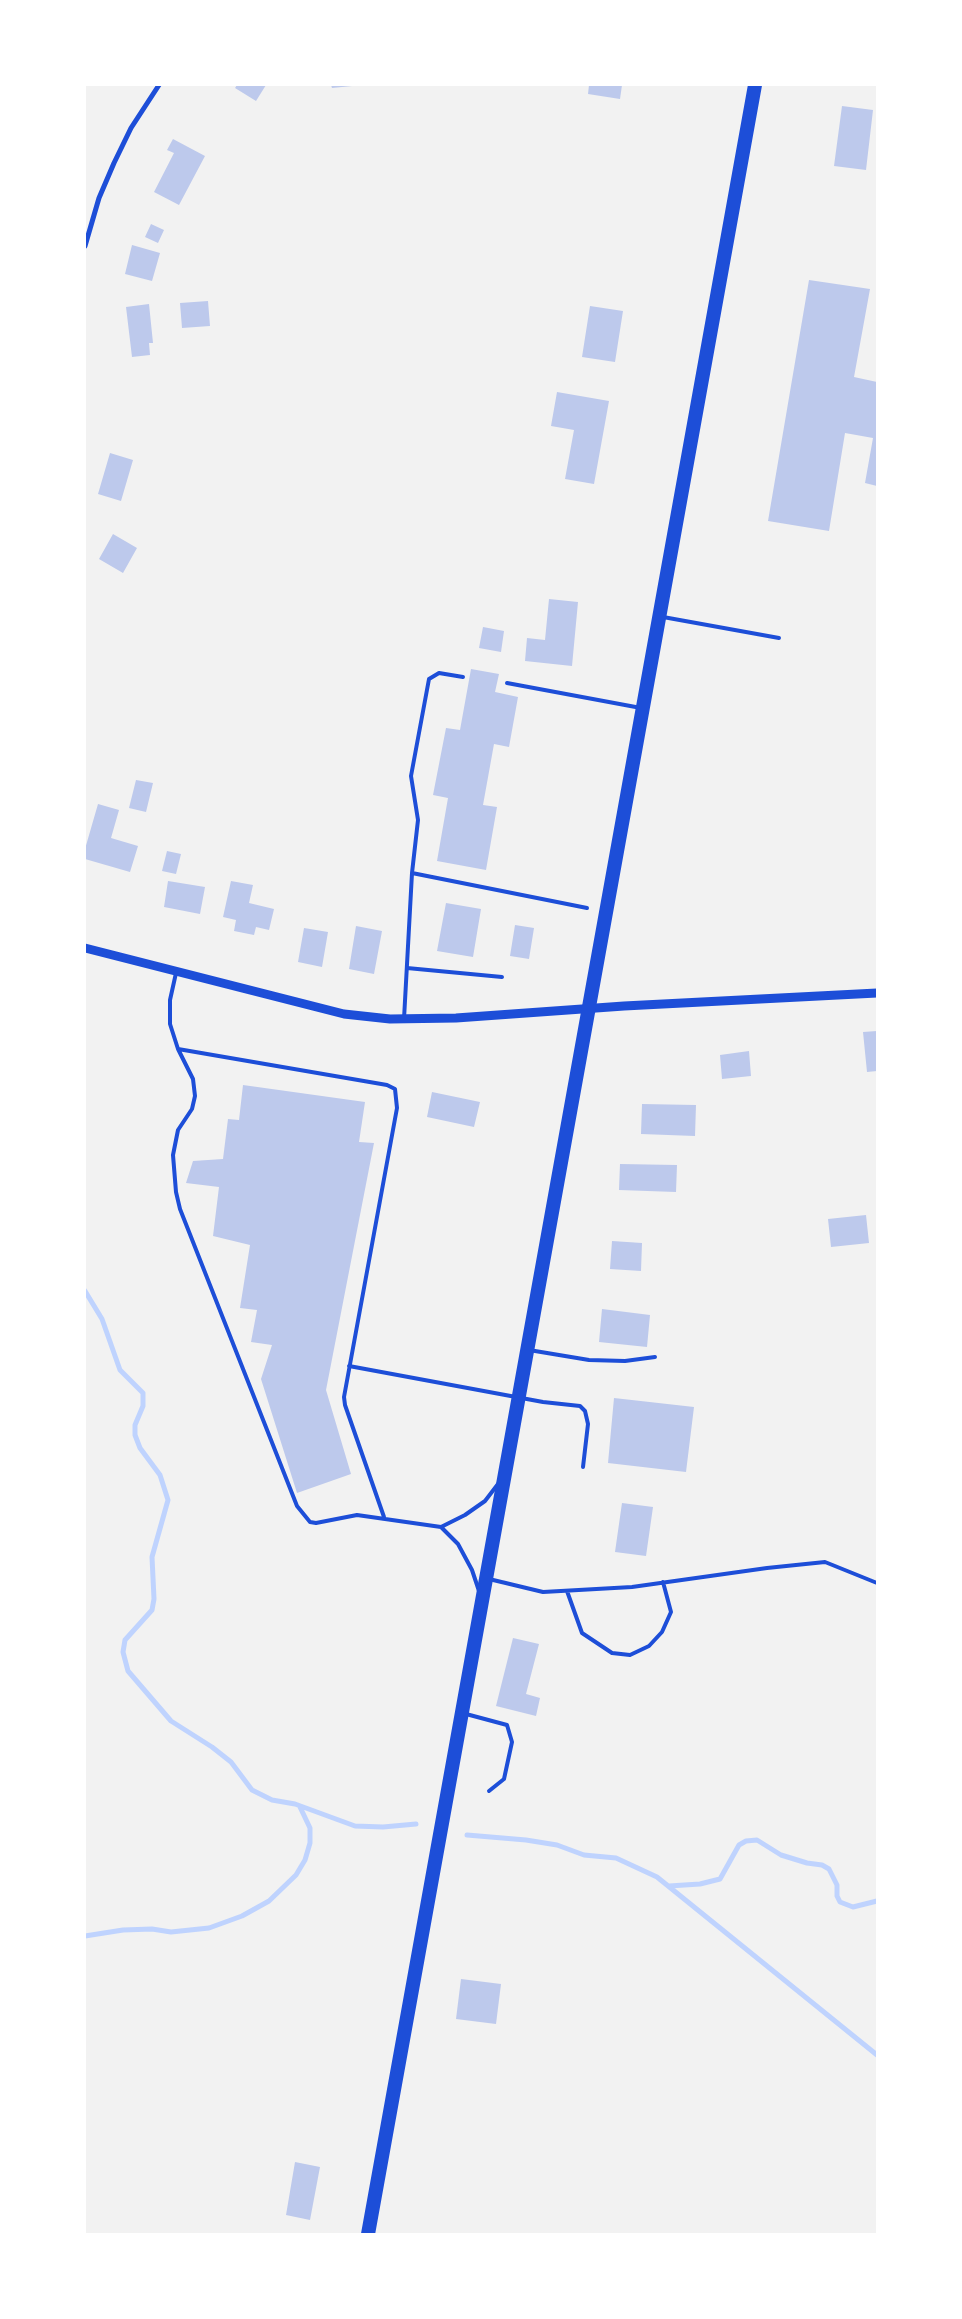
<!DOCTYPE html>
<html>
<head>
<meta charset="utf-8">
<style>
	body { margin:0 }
	#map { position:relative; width:962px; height:2319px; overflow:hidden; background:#f2f2f2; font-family:Barlow,sans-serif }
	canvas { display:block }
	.frame { position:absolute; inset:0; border:86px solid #fff; pointer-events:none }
</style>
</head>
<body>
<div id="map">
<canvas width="962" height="2319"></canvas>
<div class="frame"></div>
</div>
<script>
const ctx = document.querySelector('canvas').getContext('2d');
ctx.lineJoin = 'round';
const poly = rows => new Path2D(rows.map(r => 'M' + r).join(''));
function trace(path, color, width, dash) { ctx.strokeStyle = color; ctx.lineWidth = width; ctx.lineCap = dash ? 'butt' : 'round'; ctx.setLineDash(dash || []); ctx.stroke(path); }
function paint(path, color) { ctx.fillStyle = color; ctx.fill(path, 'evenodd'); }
trace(poly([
	[85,1291,102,1319,120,1370,143,1393,143,1406,135,1425,135,1435,140,1448,160,1475,168,1500,152,1557,154,1599,152,1610,125,1640,123,1652,128,1671,171,1721,212,1747,231,1762,252,1790,272,1800,295,1804,355,1826,383,1827,416,1824],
	[467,1835,526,1840,557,1845,584,1855,616,1858,657,1877,877,2055],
	[669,1886,700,1884,720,1879,739,1845,746,1841,757,1840,781,1855,807,1863,822,1865,829,1869,837,1885,837,1896,840,1902,853,1907,877,1901],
	[85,1936,123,1930,152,1929,171,1932,209,1928,242,1916,269,1901,296,1875,305,1860,310,1843,310,1828,300,1807]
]), '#bfd3fe', 5);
paint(poly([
	[237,85,266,85,256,101,235,88],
	[331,85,352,85,352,86,332,88],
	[589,85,622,85,620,99,588,94],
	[842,106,873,110,866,170,834,166],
	[173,139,205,156,179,205,154,192,174,153,167,150],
	[151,224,164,230,158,243,145,237],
	[132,245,160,253,152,281,125,274],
	[809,280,870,289,854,377,877,382,877,486,865,483,873,438,845,433,829,531,768,521],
	[208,301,210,326,182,328,180,303],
	[149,304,153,343,149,343,150,355,132,357,126,307],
	[590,306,623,311,615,362,582,357],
	[557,392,609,401,594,484,565,479,574,430,551,426],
	[110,453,133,460,121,501,98,494],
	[113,534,137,548,123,573,99,559],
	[549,599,578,602,572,666,525,661,527,638,545,640],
	[483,627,504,631,501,652,479,648],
	[471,669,499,674,495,692,518,697,509,747,494,744,483,805,497,807,486,870,437,861,448,798,433,795,446,728,460,730],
	[136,780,153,783,146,812,129,808],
	[98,804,119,810,111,838,138,846,130,872,85,859,85,849],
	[167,851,181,854,176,874,162,871],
	[168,881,205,887,200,914,164,907],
	[231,881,253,885,249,903,274,909,269,930,256,927,254,935,234,931,236,920,223,917],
	[446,903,481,909,473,957,437,951],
	[515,925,534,928,529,959,510,956],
	[356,926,382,931,374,974,349,969],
	[304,928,328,932,322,967,298,962],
	[877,1031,877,1071,867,1072,863,1032],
	[749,1051,751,1076,722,1079,720,1055],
	[243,1085,365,1102,359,1142,374,1143,326,1390,351,1474,297,1493,261,1379,272,1345,251,1342,257,1310,240,1308,250,1245,213,1236,219,1187,186,1183,193,1161,223,1159,228,1119,239,1120],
	[432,1092,480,1102,474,1127,427,1117],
	[642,1104,696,1105,695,1136,641,1134],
	[620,1164,677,1165,676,1192,619,1190],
	[866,1215,869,1243,831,1247,828,1219],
	[612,1241,642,1243,641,1271,610,1269],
	[602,1309,650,1315,647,1347,599,1342],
	[614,1398,694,1407,686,1472,608,1463],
	[622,1503,653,1507,646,1556,615,1552],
	[513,1638,539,1644,526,1694,540,1698,536,1716,496,1706],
	[461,1979,501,1984,496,2024,456,2019],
	[295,2162,320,2167,310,2220,286,2215]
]), '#bdc9ec');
trace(poly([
	[663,617,779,638],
	[507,683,641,708],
	[412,873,587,908],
	[407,968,502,977],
	[176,973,170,1000,170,1024,178,1049,193,1079,195,1096,192,1109,178,1130,173,1155,176,1192,180,1209,297,1506,310,1522,316,1523,357,1515,441,1527,465,1515,485,1501,498,1484],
	[404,1019,412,873,418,820,411,776,429,679,439,673,463,677],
	[178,1049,387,1085,395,1089,397,1108,344,1397,345,1405,384,1517],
	[529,1350,589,1360,625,1361,655,1357],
	[349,1366,543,1402,580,1406,585,1411,588,1424,583,1467],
	[441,1527,458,1544,472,1570,479,1591],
	[489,1579,543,1592,632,1587,767,1568,825,1562,877,1583],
	[567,1591,582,1633,612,1653,630,1655,649,1646,662,1632,671,1612,663,1582],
	[466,1714,507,1725,512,1742,504,1779,489,1791]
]), '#1d4ed8', 4);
trace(poly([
	[85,246,99,198,114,163,131,128,159,85]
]), '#1d4ed8', 5);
trace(poly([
	[85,948,344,1014,390,1019,456,1018,624,1006,877,993]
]), '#1d4ed8', 9);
trace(poly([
	[368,2234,755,85]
]), '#1d4ed8', 14);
</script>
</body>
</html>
